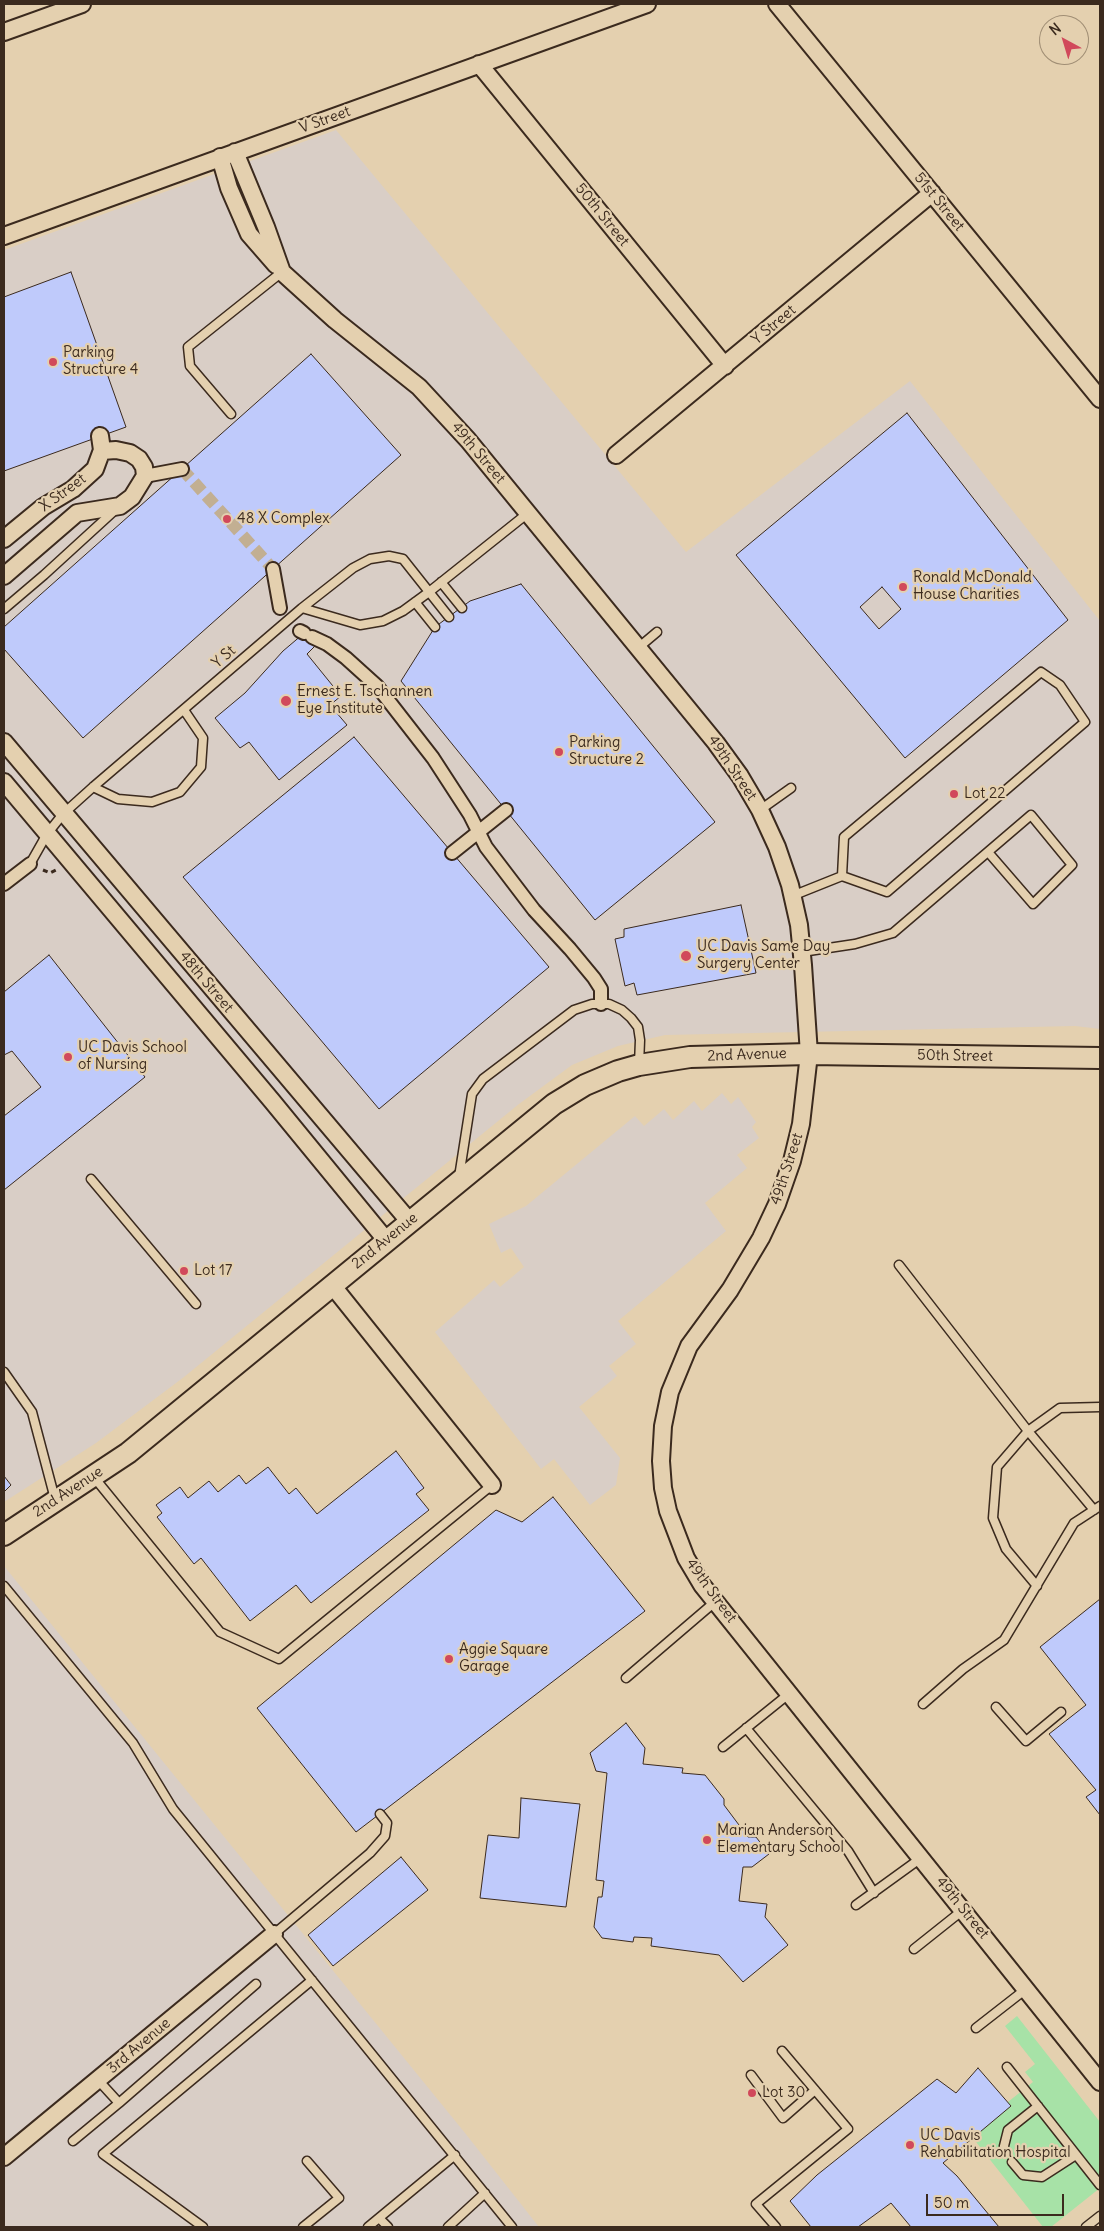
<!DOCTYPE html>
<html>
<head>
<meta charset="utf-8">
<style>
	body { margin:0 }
	#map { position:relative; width:1104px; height:2231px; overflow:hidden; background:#e4d0af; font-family:Delius,sans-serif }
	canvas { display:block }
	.frame { position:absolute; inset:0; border:5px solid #3b2a1e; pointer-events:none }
	.north { position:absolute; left:1039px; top:15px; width:50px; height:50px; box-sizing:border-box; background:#e4d0af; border:1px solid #a08e75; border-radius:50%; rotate:321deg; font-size:14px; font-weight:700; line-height:20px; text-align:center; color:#3b2a1e }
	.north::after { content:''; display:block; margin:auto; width:18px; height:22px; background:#d1495b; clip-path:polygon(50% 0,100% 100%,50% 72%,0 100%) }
	.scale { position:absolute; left:926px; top:2194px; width:138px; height:22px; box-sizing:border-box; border:2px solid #3b2a1e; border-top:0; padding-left:6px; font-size:15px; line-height:18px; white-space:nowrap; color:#3b2a1e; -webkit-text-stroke:4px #e4d0af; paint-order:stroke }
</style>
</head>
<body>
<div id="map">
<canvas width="1104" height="2231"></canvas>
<div class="frame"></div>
<div class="north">N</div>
<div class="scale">50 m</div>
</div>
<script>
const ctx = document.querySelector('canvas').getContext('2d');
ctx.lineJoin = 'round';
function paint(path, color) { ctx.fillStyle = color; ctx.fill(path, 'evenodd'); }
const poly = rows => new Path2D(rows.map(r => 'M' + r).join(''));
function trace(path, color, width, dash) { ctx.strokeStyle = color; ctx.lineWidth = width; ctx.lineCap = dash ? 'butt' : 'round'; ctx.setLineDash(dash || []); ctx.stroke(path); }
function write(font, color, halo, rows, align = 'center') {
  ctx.font = font + ' Delius,sans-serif'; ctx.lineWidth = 4.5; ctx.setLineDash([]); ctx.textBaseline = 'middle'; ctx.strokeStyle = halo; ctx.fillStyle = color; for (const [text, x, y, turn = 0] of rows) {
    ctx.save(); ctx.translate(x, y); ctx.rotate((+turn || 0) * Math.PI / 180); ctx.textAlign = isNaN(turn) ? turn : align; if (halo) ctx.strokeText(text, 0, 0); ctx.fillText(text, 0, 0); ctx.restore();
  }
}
paint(poly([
	[336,130,686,552,910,381,1100,621,1100,1029,1075,1026,665,1035,618,1046,572,1065,519,1104,184,1377,96,1443,4,1502,4,250],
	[722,1093,731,1104,738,1097,756,1122,752,1127,759,1138,737,1155,747,1168,705,1203,726,1231,618,1321,636,1344,609,1366,617,1376,579,1407,620,1458,616,1485,590,1505,554,1459,541,1469,435,1332,494,1280,500,1287,524,1267,511,1248,501,1253,489,1224,526,1206,635,1116,644,1126,664,1109,673,1120,694,1101,702,1111],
	[4,1566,465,2133,539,2227,4,2227]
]), '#d9cec6');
paint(poly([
	[1017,2016,1100,2122,1100,2188,1051,2227,1043,2227,969,2133,1033,2082,1025,2072,1035,2064,1005,2026]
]), '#a7e2a7');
const building = poly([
	[71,272,126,427,4,471,4,297,71,272],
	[311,354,401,455,83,738,4,649,4,627,311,354],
	[907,413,1068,620,905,758,736,555,907,413],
	[521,584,715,822,595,920,401,681,435,627,470,601,521,584],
	[882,587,901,609,879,629,860,607,882,587],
	[309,629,315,646,307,654,341,696,330,705,347,725,279,780,249,742,240,748,215,718,245,693,283,651,309,629],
	[354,737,549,967,379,1109,183,877,354,737],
	[741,905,756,973,637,995,634,983,625,986,615,939,624,937,624,929,741,905],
	[49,955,145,1077,4,1190,4,1116,41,1087,12,1051,4,1055,4,992,49,955],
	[396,1451,424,1488,416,1494,429,1510,311,1603,296,1585,250,1621,201,1558,194,1564,157,1517,162,1513,156,1505,180,1487,188,1498,209,1481,218,1492,239,1475,246,1484,268,1467,289,1494,296,1488,317,1514,396,1451],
	[4,1476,11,1485,4,1492,4,1476],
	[553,1497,645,1611,356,1832,257,1708,496,1510,522,1522,553,1497],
	[1100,1599,1100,1815,1086,1797,1096,1790,1049,1734,1086,1705,1040,1647,1100,1599],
	[626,1723,645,1748,643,1764,683,1768,682,1773,705,1775,724,1799,724,1805,748,1837,756,1837,769,1854,752,1867,743,1867,739,1901,767,1904,765,1917,788,1945,743,1982,719,1955,651,1946,652,1938,634,1937,633,1942,602,1938,594,1927,598,1897,602,1897,604,1881,596,1880,607,1773,596,1771,590,1753,626,1723],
	[521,1798,580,1804,566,1907,480,1898,488,1835,519,1838,521,1798],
	[401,1857,428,1890,333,1966,308,1935,401,1857],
	[978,2068,1011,2106,943,2163,957,2176,999,2227,911,2227,891,2203,858,2227,811,2227,790,2201,817,2175,937,2079,956,2093,978,2068]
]);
paint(building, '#bfcafb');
trace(building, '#3b2a1e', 1);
trace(poly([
	[182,469,273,569]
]), '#c2af92', 12, [12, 6]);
const service = poly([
	[231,414,190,366,188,347,282,272],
	[441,582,462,608],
	[415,602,435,627],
	[302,608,360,625,383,621,403,611,429,592,528,513],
	[4,609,44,575,114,511],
	[638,648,657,632],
	[93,787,118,799,152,802,180,792,201,767,203,738,184,710],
	[760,810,791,788],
	[30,864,47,834,63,814,93,787,302,608,353,568,370,559,389,556,403,559,449,617],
	[792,896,842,876,844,837,1041,672,1060,685,1085,722,887,892,842,876],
	[802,952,855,944,893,933,1031,815,1072,865,1033,904,988,852],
	[459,1177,472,1094,483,1079,574,1010,592,1004,609,1004,622,1010,631,1018,638,1027,640,1040,639,1065],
	[91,1179,196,1304],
	[899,1265,1028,1431,1094,1510],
	[4,1372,32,1412,55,1499],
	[93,1476,220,1632,279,1659,492,1485],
	[4,1586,133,1743,173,1809,512,2227],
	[1037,1586,1006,1549,993,1518,997,1467,1028,1431,1060,1408,1100,1407],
	[626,1678,716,1601],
	[923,1704,963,1669,1004,1640,1074,1523,1100,1506],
	[996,1707,1026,1741,1061,1712],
	[746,1728,848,1851,874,1893],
	[723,1747,790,1693],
	[856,1905,921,1858],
	[274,1934,370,1853,385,1836,387,1823,380,1814],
	[914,1949,963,1910],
	[976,2028,1026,1989],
	[1007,2067,1100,2185],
	[751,2075,783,2118,815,2090],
	[98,2080,119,2103,256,1984],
	[73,2141,119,2103],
	[1004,2146,1008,2130,1038,2106],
	[1012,2162,1023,2175,1042,2177,1076,2155],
	[379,2218,388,2227],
	[203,2227,103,2154,312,1980],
	[303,2227,339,2198,307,2161],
	[368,2227,455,2155],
	[448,2227,485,2193],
	[776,2227,756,2204,848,2129,782,2051],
	[1086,2227,1100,2216]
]);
const pedestrian = poly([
	[145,476,182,469],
	[273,569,280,608],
	[300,631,304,633],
	[312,637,327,644,346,658,377,686,433,758,470,815,486,847,534,910,570,949,594,978,601,989,601,1004],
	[452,853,506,810],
	[4,884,30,864]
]);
const minor = poly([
	[777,4,1100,399],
	[4,32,82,4],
	[479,64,725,366],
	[235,152,266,227,282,272,335,320,419,387,468,440,716,743,740,776,760,810,777,847,790,885,799,925,803,965,809,1054,801,1124,792,1161,777,1204,761,1238,730,1290,689,1346,670,1392,663,1426,661,1461,663,1488,668,1511,686,1558,702,1585,1100,2082],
	[220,157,229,188,249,234,276,265],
	[4,236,647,4],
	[616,455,932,193],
	[4,539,43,507,73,489,95,469,102,450,100,436],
	[4,576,77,513,120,506,132,497,145,476,144,467,139,459,130,453,116,450,102,451],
	[4,742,409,1221],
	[4,782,272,1101,386,1240],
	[332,1285,492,1485],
	[4,2157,274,1934]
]);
const tertiary = poly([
	[4,1535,128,1453,554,1104,585,1085,618,1071,639,1065,690,1057,809,1054,1100,1058]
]);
trace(service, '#3b2a1e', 11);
trace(pedestrian, '#3b2a1e', 16);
trace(minor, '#3b2a1e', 20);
trace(tertiary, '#3b2a1e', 24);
trace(poly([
	[43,870,50,873,56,870]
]), '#3b2a1e', 3, [5, 4]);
trace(service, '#e4d0af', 8);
trace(pedestrian, '#e4d0af', 12);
trace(minor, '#e4d0af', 16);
trace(tertiary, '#e4d0af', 20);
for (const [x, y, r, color] of [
	[53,362,5,"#d1495b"],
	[227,519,5,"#d1495b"],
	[903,587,5,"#d1495b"],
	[286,701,6,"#d1495b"],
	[559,752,5,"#d1495b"],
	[954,794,5,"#d1495b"],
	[686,956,6,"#d1495b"],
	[68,1057,5,"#d1495b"],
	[184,1271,5,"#d1495b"],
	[449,1659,5,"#d1495b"],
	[707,1840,5,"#d1495b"],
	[752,2093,5,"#d1495b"],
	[910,2145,5,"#d1495b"]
]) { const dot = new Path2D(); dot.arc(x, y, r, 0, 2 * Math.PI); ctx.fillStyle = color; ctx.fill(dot); trace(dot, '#e4d0af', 2); }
write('15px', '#3b2a1e', '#e4d0af', [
	["V Street",325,120,-20],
	["51st Street",939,202,51],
	["50th Street",602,215,51],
	["Y Street",774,325,-40],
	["49th Street",478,453,50],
	["X Street",63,493,-36],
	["Y St",224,657,-41],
	["49th Street",732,768,56],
	["48th Street",206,982,50],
	["2nd Avenue",747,1055,-2],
	["50th Street",955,1056,1],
	["49th Street",787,1169,-72],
	["2nd Avenue",385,1241,-39],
	["2nd Avenue",68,1492,-33],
	["49th Street",711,1591,54],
	["49th Street",962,1908,51],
	["3rd Avenue",139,2046,-40]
]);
write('15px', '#3b2a1e', '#e4d0af', [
	["Parking",63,353],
	["Structure 4",63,370],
	["48 X Complex",237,519],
	["Ronald McDonald",913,578],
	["House Charities",913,595],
	["Ernest E. Tschannen",297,692],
	["Eye Institute",297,709],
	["Parking",569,743],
	["Structure 2",569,760],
	["Lot 22",964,794],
	["UC Davis Same Day",697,947],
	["Surgery Center",697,964],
	["UC Davis School",78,1048],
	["of Nursing",78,1065],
	["Lot 17",194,1271],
	["Aggie Square",459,1650],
	["Garage",459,1667],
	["Marian Anderson",717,1831],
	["Elementary School",717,1848],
	["Lot 30",762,2093],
	["UC Davis",920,2136],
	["Rehabilitation Hospital",920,2153]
], 'left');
</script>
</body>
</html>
